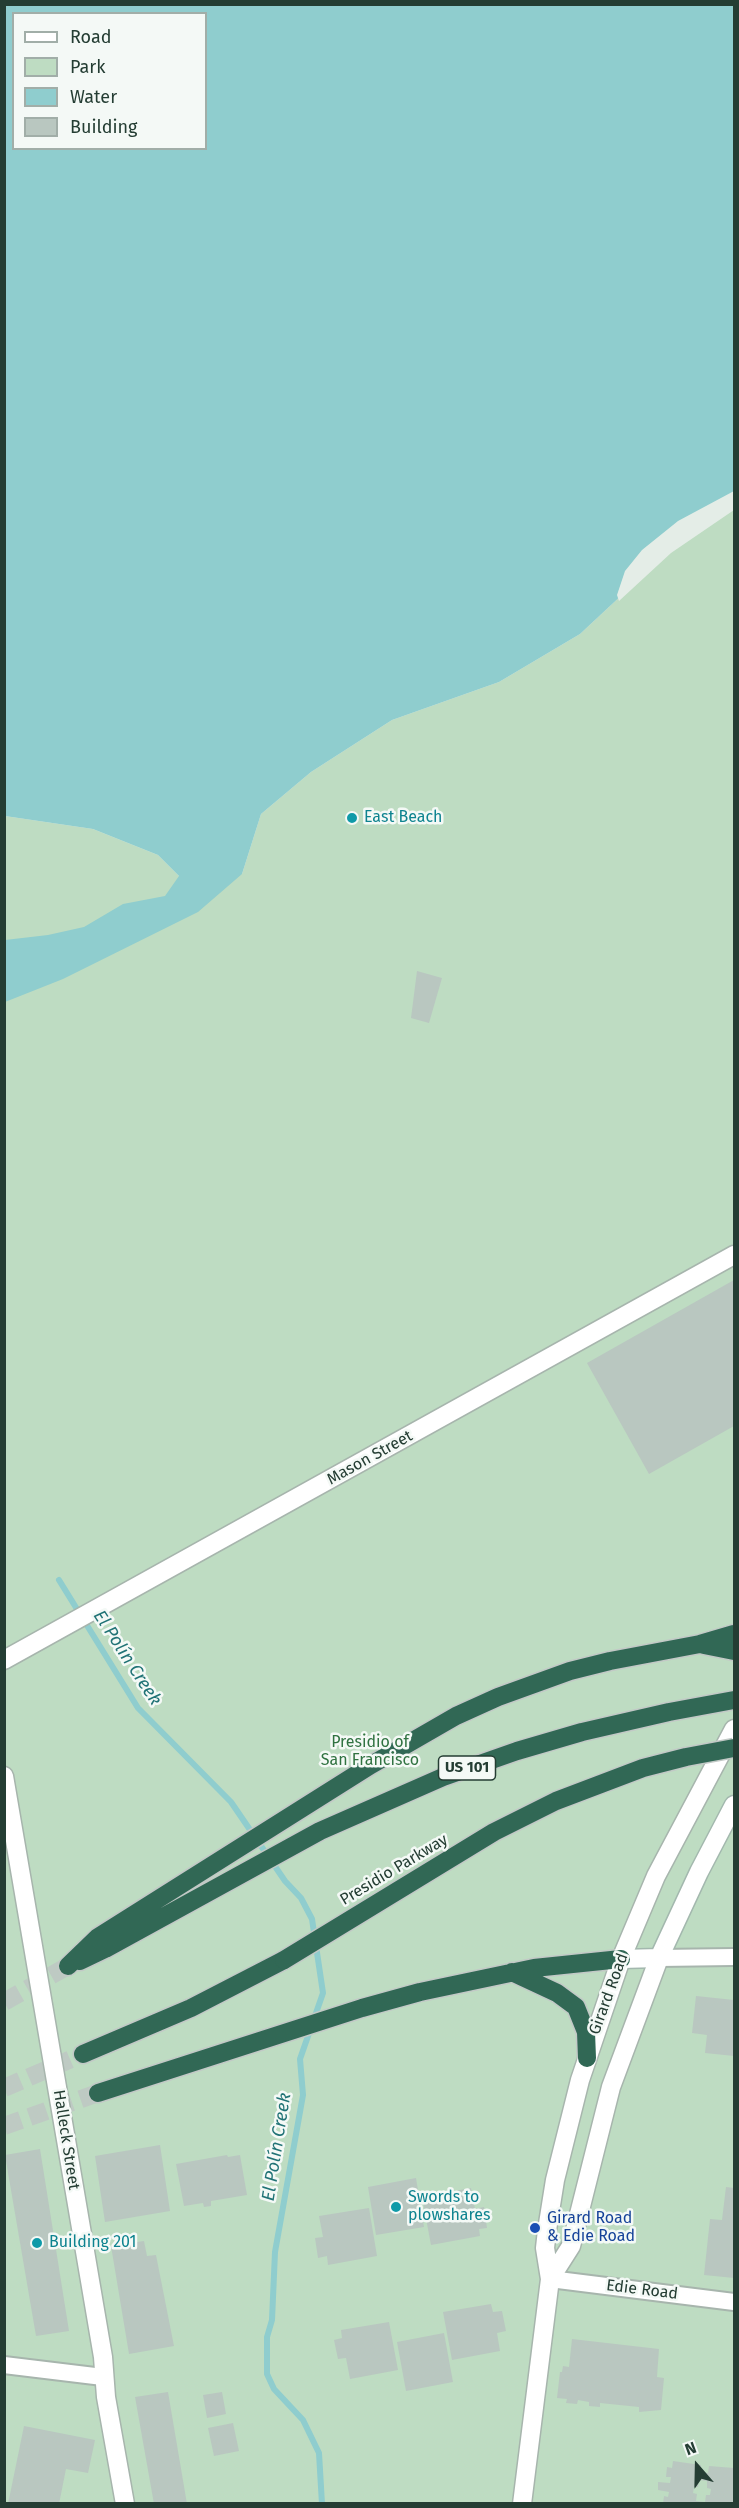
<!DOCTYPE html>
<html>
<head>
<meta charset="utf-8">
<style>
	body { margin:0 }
	#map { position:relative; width:739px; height:2508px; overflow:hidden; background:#e4ede7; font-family:"Fira Sans",sans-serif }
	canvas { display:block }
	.frame { position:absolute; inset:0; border:6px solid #243d33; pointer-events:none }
	.legend { position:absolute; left:12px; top:12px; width:195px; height:138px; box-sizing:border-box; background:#f4f9f6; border:2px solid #a1aea8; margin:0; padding:8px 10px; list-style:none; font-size:18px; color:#243d33 }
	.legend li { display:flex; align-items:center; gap:12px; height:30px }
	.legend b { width:30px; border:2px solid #a1aea8 }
	.north { position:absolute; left:667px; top:2436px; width:60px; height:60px; -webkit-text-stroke:4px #f4f9f6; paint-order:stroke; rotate:340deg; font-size:16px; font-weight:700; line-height:24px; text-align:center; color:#243d33 }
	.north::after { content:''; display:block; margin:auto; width:21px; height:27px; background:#243d33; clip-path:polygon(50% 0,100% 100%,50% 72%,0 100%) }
</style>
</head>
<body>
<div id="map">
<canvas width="739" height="2508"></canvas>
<div class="frame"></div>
<ul class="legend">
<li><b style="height:8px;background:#fff"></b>Road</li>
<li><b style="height:16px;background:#bedcc2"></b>Park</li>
<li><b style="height:16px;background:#8fcdce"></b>Water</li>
<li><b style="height:16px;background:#b9c7c0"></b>Building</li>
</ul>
<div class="north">N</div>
</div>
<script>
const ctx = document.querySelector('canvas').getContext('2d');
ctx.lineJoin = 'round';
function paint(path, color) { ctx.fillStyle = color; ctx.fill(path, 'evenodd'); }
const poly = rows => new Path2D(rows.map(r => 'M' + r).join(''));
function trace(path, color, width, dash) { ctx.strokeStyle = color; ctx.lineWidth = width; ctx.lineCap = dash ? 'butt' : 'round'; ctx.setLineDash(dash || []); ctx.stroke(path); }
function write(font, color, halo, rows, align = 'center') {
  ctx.font = font + ' "Fira Sans",sans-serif'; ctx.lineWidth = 5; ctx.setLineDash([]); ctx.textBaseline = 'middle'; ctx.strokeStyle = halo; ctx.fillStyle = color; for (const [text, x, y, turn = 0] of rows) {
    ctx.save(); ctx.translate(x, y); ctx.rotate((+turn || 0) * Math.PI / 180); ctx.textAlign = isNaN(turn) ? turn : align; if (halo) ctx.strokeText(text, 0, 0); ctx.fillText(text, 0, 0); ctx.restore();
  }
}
paint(poly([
	[734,506,734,2503,5,2504,5,816,93,829,158,855,179,876,242,874,261,814,311,772,392,720,499,682,580,634,669,551]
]), '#bedcc2');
paint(poly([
	[5,5,734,5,734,506,669,551,580,634,499,682,392,720,311,772,261,814,242,874,198,912,63,979,5,1002,5,940,48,935,84,927,123,904,165,896,179,876,158,855,93,829,5,816],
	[14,14,206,14,206,148,14,148]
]), '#8fcdce');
paint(poly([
	[734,491,734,510,671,553,619,601,617,595,625,571,642,550,678,521]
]), '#e4ede7');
trace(poly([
	[59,1580,138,1708,231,1802,285,1881,301,1898,312,1919,323,1993,300,2059,303,2095,275,2252,272,2320,267,2337,267,2374,274,2389,303,2420,319,2453,322,2504]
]), '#8fcdce', 6);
paint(poly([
	[417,971,442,978,429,1023,411,1018],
	[734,1280,734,1426,649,1474,587,1363],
	[696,1996,734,2000,734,2056,705,2053,707,2035,692,2033],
	[160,2145,170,2211,105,2222,95,2156],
	[40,2149,69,2331,36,2336,5,2155],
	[227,2155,228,2157,240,2155,247,2195,211,2201,211,2206,204,2207,203,2203,184,2206,176,2164],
	[416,2178,424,2227,376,2235,368,2187],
	[726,2187,734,2188,734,2278,704,2275,710,2219,722,2220],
	[471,2188,475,2209,484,2207,487,2228,479,2229,480,2236,431,2245,422,2197],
	[369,2208,377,2256,328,2265,327,2256,318,2258,315,2238,323,2237,319,2216],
	[144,2241,147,2256,156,2255,174,2346,129,2354,111,2246],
	[491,2304,493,2312,502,2311,506,2331,497,2333,500,2351,452,2360,443,2312],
	[389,2322,398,2370,350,2379,346,2358,338,2359,334,2340,342,2338,341,2330],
	[444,2333,453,2382,406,2391,397,2342],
	[572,2339,659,2349,657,2377,664,2378,661,2410,639,2412,639,2407,600,2403,600,2407,589,2406,589,2402,578,2400,577,2404,566,2403,567,2399,557,2398,560,2372,562,2372,563,2366,569,2367],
	[168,2392,187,2504,154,2504,135,2397],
	[222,2392,226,2414,207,2418,203,2395],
	[233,2423,239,2451,214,2456,208,2428],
	[24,2426,95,2440,88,2473,66,2469,59,2504,8,2504],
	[673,2461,701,2465,700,2472,708,2473,709,2466,734,2468,733,2504,663,2504,664,2496,668,2497,669,2492,658,2490,658,2482,670,2483,671,2477,666,2477,667,2467,672,2468],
	[699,2480,707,2481,707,2488,711,2489,710,2495,706,2495,705,2502,696,2501,697,2494,693,2493,694,2487,698,2487]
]), '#b9c7c0');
trace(poly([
	[4,2002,68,1966],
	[4,2088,83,2054],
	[4,2126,98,2093]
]), '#becac3', 18, [18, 9]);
const minor = poly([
	[659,1958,734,1957],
	[550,2279,734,2302],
	[4,2365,103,2377]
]);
const tertiary = poly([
	[4,1660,734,1255],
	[4,1776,103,2357,106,2397,125,2504],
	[550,2279,571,2246,611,2087,659,1958],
	[522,2504,550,2279,545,2248,547,2230,555,2180,580,2080,621,1959,656,1876,734,1729]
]);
const secondary = poly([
	[621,1959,659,1958,699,1872,734,1805]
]);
const motorway = poly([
	[704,1645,734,1651],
	[80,1961,105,1949,320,1831,443,1777,517,1751,582,1732,669,1712,734,1700],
	[68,1966,98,1937,371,1765,456,1716,498,1697,570,1671,610,1661,700,1644,734,1634],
	[512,1972,557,1993,576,2007,586,2032,587,2058],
	[83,2054,191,2008,284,1960],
	[98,2093,362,2008,420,1992,534,1968,621,1959]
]);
trace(minor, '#a7b5ad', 20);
trace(tertiary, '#a7b5ad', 21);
trace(secondary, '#a3b8ae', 21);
trace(motorway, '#c2c9c6', 21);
trace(minor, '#fff', 16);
trace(tertiary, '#fff', 18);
trace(secondary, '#fff', 18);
trace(motorway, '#316855', 18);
const motorwayBridge = poly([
	[284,1960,494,1832,556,1801,643,1768,686,1757,734,1748]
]);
trace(motorwayBridge, '#c2c9c6', 21, []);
trace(motorwayBridge, '#316855', 18);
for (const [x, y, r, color] of [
	[352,818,6,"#0f9aa8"],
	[396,2207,6,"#0f9aa8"],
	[535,2228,6,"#1a4fb4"],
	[37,2243,6,"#0f9aa8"]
]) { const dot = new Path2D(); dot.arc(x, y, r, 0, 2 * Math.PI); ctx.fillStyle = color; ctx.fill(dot); trace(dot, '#f4f9f6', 2); }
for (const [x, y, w] of [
	[467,1768,57]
]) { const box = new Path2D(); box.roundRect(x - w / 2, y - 12, w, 24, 4.5); ctx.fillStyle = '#f4f9f6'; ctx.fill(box); trace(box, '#243d33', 1.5); }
write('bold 15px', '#243d33', null, [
	["US 101",467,1768]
]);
write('16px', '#0d838f', '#f4f9f6', [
	["East Beach",364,818],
	["Swords to",408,2198],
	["plowshares",408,2216],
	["Building 201",49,2243]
], 'left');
write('16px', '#243d33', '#f4f9f6', [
	["Mason Street",370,1458,-29],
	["Presidio Parkway",394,1870,-31],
	["Girard Road",609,1994,-70],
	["Halleck Street",66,2140,81],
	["Edie Road",642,2290,7]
]);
write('16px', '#307241', '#f4f9f6', [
	["Presidio of",370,1743],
	["San Francisco",370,1761]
]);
write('16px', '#164399', '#f4f9f6', [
	["Girard Road",547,2219],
	["& Edie Road",547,2237]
], 'left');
write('italic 18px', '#217376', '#f4f9f6', [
	["El Polín Creek",127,1658,57],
	["El Polín Creek",277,2147,-81]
]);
</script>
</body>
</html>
